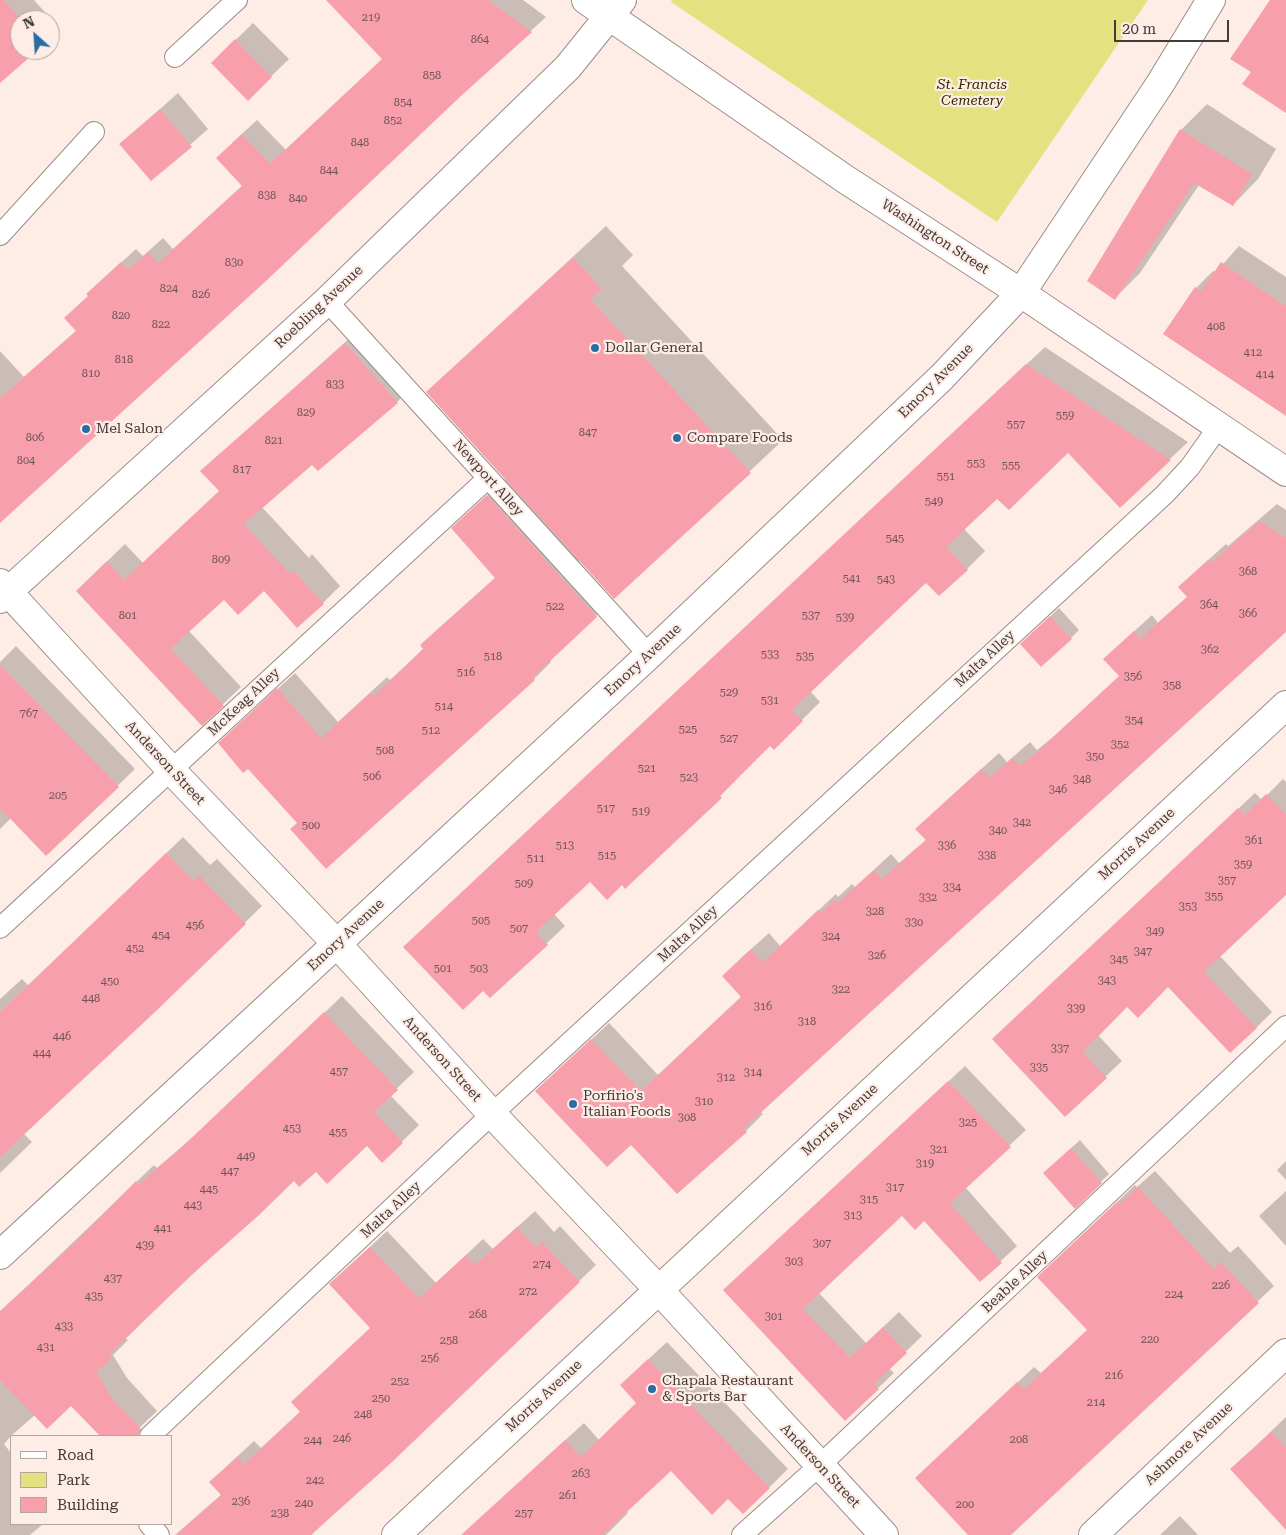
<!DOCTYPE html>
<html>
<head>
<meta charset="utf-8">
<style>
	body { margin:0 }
	#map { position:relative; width:1286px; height:1535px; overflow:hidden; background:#fdede6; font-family:"Roboto Serif",serif }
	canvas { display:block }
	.legend { position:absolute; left:10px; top:1435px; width:162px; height:90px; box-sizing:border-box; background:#fdede6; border:1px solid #b2a6a1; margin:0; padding:6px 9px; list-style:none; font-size:15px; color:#423b39 }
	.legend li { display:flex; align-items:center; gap:10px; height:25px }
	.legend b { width:25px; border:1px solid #b2a6a1 }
	.north { position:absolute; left:10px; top:10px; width:50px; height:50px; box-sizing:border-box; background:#fdede6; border:1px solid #b2a6a1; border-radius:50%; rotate:334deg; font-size:14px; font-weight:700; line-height:20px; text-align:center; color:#423b39 }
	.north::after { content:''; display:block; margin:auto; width:18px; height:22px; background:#2b6da3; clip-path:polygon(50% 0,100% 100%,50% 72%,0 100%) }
	.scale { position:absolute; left:1114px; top:20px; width:115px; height:22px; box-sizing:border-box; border:2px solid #423b39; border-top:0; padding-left:6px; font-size:15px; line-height:18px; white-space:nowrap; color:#423b39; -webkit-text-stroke:4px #fdede6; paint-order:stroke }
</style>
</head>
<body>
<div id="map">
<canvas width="1286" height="1535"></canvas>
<ul class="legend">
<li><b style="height:6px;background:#fff"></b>Road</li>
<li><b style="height:14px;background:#e5e080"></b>Park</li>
<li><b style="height:14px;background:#f7a0ab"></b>Building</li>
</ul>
<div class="north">N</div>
<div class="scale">20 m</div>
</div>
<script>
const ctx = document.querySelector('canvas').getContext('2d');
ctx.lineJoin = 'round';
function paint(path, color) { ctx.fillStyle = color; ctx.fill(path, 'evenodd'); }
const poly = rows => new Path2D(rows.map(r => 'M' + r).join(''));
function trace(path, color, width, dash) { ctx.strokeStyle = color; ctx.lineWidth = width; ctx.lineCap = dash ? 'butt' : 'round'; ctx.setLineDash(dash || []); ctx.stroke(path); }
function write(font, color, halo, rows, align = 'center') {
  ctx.font = font + ' "Roboto Serif",serif'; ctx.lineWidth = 4.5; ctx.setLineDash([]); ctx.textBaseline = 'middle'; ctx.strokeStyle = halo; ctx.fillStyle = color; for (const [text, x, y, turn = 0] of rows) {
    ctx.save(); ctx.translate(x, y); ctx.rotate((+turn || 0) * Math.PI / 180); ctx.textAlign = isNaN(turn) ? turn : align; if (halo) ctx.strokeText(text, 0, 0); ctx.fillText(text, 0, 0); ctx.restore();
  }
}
paint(poly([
	[672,0,1148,0,997,222,671,2]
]), '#e5e080');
paint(poly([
	[0,0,34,0,59,28,50,37,50,20,20,20,20,50,36,50,0,60],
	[327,0,523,0,546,17,0,511,0,351,24,377,77,330,89,296,102,280,136,249,143,256,163,238,173,249,243,185,232,143,257,120,286,150,383,59],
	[253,23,289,59,248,99,212,63],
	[178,93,208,129,151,179,121,144],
	[1207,104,1276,149,1258,179,1233,205,1199,185,1140,273,1115,298,1089,281,1181,130],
	[606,226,633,255,622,266,783,440,615,598,580,560,579,562,613,600,549,660,551,662,534,679,326,867,236,727,295,673,338,722,387,677,390,680,415,657,424,648,421,645,438,629,496,577,469,512,506,478,428,392],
	[1239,246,1286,277,1286,410,1196,288,1213,271,1216,272],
	[363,326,415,384,397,402,312,463,262,507,309,558,312,554,340,586,323,603,264,589,224,598,189,631,241,687,202,724,95,573,125,544,143,563,220,491,202,471],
	[1045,347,1188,442,1120,506,1068,451,997,497,964,529,985,551,967,569,926,581,810,691,820,702,774,748,770,744,706,811,622,884,590,880,554,914,565,926,490,997,423,930],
	[1277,504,1286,510,1286,630,760,1111,763,1114,746,1131,677,1192,631,1143,536,1091,609,1023,658,1075,742,996,740,959,769,933,780,946,836,894,838,897,852,884,855,887,891,854,899,863,927,839,934,812,999,753,1007,762,1030,742,1037,750,1053,737,1120,676,1104,659,1152,615,1158,623,1182,602,1188,596,1197,570,1226,544,1228,546],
	[1059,608,1079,630,1071,638,1030,636],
	[16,646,135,769,46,855,11,818,0,829,0,662],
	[1283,779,1286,782,1286,894,1220,956,1272,1012,1256,1028,1168,986,1127,1005,1098,1035,1122,1061,1065,1115,1010,1023,1255,793,1262,800],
	[183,837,210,865,217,859,262,906,154,1011,23,1133,32,1142,0,1173,0,999,22,979,29,986],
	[342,996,414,1072,390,1095,419,1125,382,1161,367,1145,294,1179,125,1338,128,1340,113,1355,127,1378,157,1411,131,1436,102,1436,72,1404,35,1415,11,1436,4,1444,11,1453,11,1524,43,1524,30,1535,0,1535,0,1312,154,1165,157,1168,201,1130],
	[965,1066,1026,1130,965,1187,1017,1246,980,1280,924,1219,902,1215,819,1293,866,1343,899,1312,922,1336,889,1368,894,1373,845,1419,740,1275],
	[1080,1140,1109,1174,1075,1207,1053,1165],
	[1286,1161,1286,1180,1277,1170],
	[1155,1171,1230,1253,1238,1246,1274,1286,1009,1535,970,1535,933,1462,1034,1367,1041,1373,1088,1330,1055,1261,1135,1185,1137,1187],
	[1286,1191,1286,1246,1259,1216],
	[535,1211,554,1232,560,1226,596,1265,311,1535,175,1535,222,1494,228,1465,254,1441,261,1448,301,1411,372,1328,330,1284,387,1231,436,1283,483,1239,493,1249],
	[667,1342,788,1469,743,1513,728,1497,671,1470,626,1511,628,1513,606,1535,462,1535,584,1423,599,1440,638,1402,640,1367],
	[1286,1417,1286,1528,1232,1469],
	[1180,1516,1198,1535,1160,1535]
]), '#0003');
paint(poly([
	[0,0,4,0,22,20,20,50,38,50,0,83],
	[326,0,488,0,532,32,462,95,266,281,0,523,0,398,76,331,64,318,88,296,86,294,121,262,128,270,148,252,158,263,242,186,216,158,242,134,270,164,382,59],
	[1270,0,1286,0,1286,113,1242,84,1251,72,1230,59],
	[235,39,272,77,248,101,211,63],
	[160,109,192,147,151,181,119,144],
	[1180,129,1252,174,1233,206,1194,183,1115,300,1087,281],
	[573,257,602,289,590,299,751,473,614,599,426,392],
	[1221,262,1286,306,1286,416,1163,334,1195,287,1201,291],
	[345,343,398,403,318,471,312,465,244,524,290,574,294,571,324,604,297,628,264,591,238,615,224,600,180,640,171,649,224,706,202,726,76,591,107,561,124,580,219,491,200,471],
	[1026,364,1171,460,1120,508,1068,453,1009,510,997,499,946,547,968,570,939,596,926,583,792,710,803,721,774,750,770,746,720,796,722,798,707,812,625,889,622,885,607,900,590,882,536,932,548,945,490,998,483,991,463,1010,403,947],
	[487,495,597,617,533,677,535,680,326,869,290,829,297,823,248,769,243,773,218,743,277,688,321,738,370,693,373,696,397,674,423,649,420,645,495,578,451,528],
	[1259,521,1286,538,1286,632,744,1128,747,1132,677,1194,631,1145,607,1167,535,1091,591,1039,641,1091,741,997,722,976,751,949,763,962,818,910,820,913,835,900,837,903,874,870,882,879,926,840,915,829,981,769,990,778,1012,758,1020,766,1035,754,1119,676,1103,659,1134,631,1140,639,1163,618,1187,597,1178,587,1208,560,1211,563],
	[1050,616,1072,639,1041,667,1020,644],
	[0,665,119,787,46,856,0,808],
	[1266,794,1286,814,1286,895,1204,972,1257,1028,1230,1053,1168,987,1138,1018,1127,1007,1083,1052,1107,1078,1065,1117,992,1039,1238,808,1245,815],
	[166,853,193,881,199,875,246,924,155,1012,0,1157,0,1012],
	[324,1012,398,1090,374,1112,403,1143,382,1163,367,1146,327,1184,316,1172,299,1187,294,1181,258,1216,190,1276,109,1355,112,1358,97,1372,110,1396,141,1429,138,1436,100,1436,71,1406,47,1429,0,1380,0,1311,67,1250,136,1181,139,1184,182,1147],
	[948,1081,1011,1147,950,1203,1002,1263,980,1282,924,1221,915,1230,902,1216,803,1309,850,1358,883,1327,907,1353,874,1384,879,1389,845,1421,723,1290],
	[1071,1148,1102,1183,1075,1209,1043,1173],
	[1138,1187,1213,1268,1221,1262,1259,1303,1011,1535,968,1535,915,1478,1017,1382,1024,1389,1087,1330,1037,1277,1118,1201,1120,1203],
	[517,1227,536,1247,542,1242,580,1282,391,1463,311,1535,176,1535,221,1495,209,1482,237,1457,244,1464,300,1412,291,1402,370,1328,329,1284,370,1247,419,1298,466,1255,475,1265],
	[648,1359,770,1488,743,1514,728,1499,712,1515,671,1471,602,1535,461,1535,565,1440,581,1457,636,1403,620,1385],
	[1271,1432,1286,1448,1286,1530,1230,1469]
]), '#f7a0ab');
const lane = poly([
	[175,57,237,0],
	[0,235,94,132],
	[327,301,649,655],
	[0,928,488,478],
	[150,1436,492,1114,1165,494,1190,467,1219,426],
	[149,1524,159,1535],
	[742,1535,819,1466,1286,1026]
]);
const street = poly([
	[586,0,845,179,1021,293,1286,472],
	[0,583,171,770,337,944,492,1114,658,1289,884,1535],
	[0,599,327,301,568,67,622,0],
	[0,1255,649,655,942,377,1021,293,1160,84,1211,0],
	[396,1535,1286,705],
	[1093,1535,1286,1353]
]);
trace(lane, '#9b8d87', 22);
trace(street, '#9b8d87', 30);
trace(lane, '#fff', 20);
trace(street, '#fff', 28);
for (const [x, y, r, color] of [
	[595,348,5,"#2b6da3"],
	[86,429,5,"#2b6da3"],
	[677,438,5,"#2b6da3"],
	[573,1104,5,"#2b6da3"],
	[652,1389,5,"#2b6da3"]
]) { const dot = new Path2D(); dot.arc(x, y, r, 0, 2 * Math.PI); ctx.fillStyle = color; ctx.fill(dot); trace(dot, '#fdede6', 2); }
write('11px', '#6f5456', null, [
	["219",371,18],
	["864",480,40],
	["858",432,76],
	["854",403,103],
	["852",393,121],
	["848",360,143],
	["844",329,171],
	["838",267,196],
	["840",298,199],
	["830",234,263],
	["824",169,289],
	["826",201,295],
	["820",121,316],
	["822",161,325],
	["408",1216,327],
	["412",1253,353],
	["818",124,360],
	["810",91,374],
	["414",1265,375],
	["833",335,385],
	["829",306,413],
	["559",1065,416],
	["557",1016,425],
	["847",588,433],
	["806",35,438],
	["821",274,441],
	["804",26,461],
	["553",976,464],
	["555",1011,466],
	["817",242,470],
	["551",946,477],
	["549",934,502],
	["545",895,539],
	["809",221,560],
	["368",1248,572],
	["541",852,579],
	["543",886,580],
	["364",1209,605],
	["522",555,607],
	["366",1248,614],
	["801",128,616],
	["537",811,616],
	["539",845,618],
	["362",1210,650],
	["533",770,655],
	["518",493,657],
	["535",805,657],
	["516",466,673],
	["356",1133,677],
	["358",1172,686],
	["529",729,693],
	["531",770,701],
	["514",444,707],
	["767",29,714],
	["354",1134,721],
	["525",688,730],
	["512",431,731],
	["527",729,739],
	["352",1120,745],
	["508",385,751],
	["350",1095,757],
	["521",647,769],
	["506",372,777],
	["523",689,778],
	["348",1082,780],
	["346",1058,790],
	["205",58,796],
	["517",606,809],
	["519",641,812],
	["342",1022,823],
	["500",311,826],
	["340",998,831],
	["361",1254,841],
	["513",565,846],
	["336",947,846],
	["515",607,856],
	["338",987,856],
	["511",536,859],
	["359",1243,865],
	["357",1227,881],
	["509",524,884],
	["334",952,888],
	["355",1214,897],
	["332",928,898],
	["353",1188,907],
	["328",875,912],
	["505",481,921],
	["330",914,923],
	["456",195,926],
	["507",519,929],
	["349",1155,932],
	["454",161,936],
	["324",831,937],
	["452",135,949],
	["347",1143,952],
	["326",877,956],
	["345",1119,960],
	["501",443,969],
	["503",479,969],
	["343",1107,981],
	["450",110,982],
	["322",841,990],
	["448",91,999],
	["316",763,1007],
	["339",1076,1009],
	["318",807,1022],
	["446",62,1037],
	["337",1060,1049],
	["444",42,1054],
	["335",1039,1068],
	["457",339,1072],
	["314",753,1073],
	["312",726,1078],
	["310",704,1102],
	["308",687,1118],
	["325",968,1123],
	["453",292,1129],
	["455",338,1133],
	["321",939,1150],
	["449",246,1157],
	["319",925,1164],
	["447",230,1172],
	["317",895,1188],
	["445",209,1190],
	["315",869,1200],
	["443",193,1206],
	["313",853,1216],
	["441",163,1229],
	["307",822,1244],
	["439",145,1246],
	["303",794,1262],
	["274",542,1265],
	["437",113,1279],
	["226",1221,1286],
	["272",528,1292],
	["224",1174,1295],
	["435",94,1297],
	["268",478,1315],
	["301",774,1317],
	["433",64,1327],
	["220",1150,1340],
	["258",449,1341],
	["431",46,1348],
	["256",430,1359],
	["216",1114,1376],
	["252",400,1382],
	["250",381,1399],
	["214",1096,1403],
	["248",363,1415],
	["246",342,1439],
	["208",1019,1440],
	["244",313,1441],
	["263",581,1474],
	["242",315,1481],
	["261",568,1496],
	["236",241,1502],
	["240",304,1504],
	["200",965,1505],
	["238",280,1514],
	["257",524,1514]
]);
write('italic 14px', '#302d00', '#fdede6', [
	["St. Francis",972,85],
	["Cemetery",972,101]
]);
write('14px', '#423b39', '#fdede6', [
	["Washington Street",935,237,33],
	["Roebling Avenue",319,307,-43],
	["Emory Avenue",936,381,-45],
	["Newport Alley",488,478,48],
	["Malta Alley",985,659,-43],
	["Emory Avenue",643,660,-43],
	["McKeag Alley",244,702,-43],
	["Anderson Street",165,763,47],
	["Morris Avenue",1137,844,-43],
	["Malta Alley",688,934,-43],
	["Emory Avenue",346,935,-43],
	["Anderson Street",442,1059,48],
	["Morris Avenue",840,1120,-43],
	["Malta Alley",391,1210,-43],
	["Beable Alley",1015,1282,-43],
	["Morris Avenue",544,1396,-43],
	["Ashmore Avenue",1189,1444,-43],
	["Anderson Street",820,1466,47]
]);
write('14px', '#423b39', '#fdede6', [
	["Dollar General",605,348],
	["Mel Salon",96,429],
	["Compare Foods",687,438],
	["Porfirio's",583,1096],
	["Italian Foods",583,1112],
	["Chapala Restaurant",662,1381],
	["& Sports Bar",662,1397]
], 'left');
</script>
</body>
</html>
